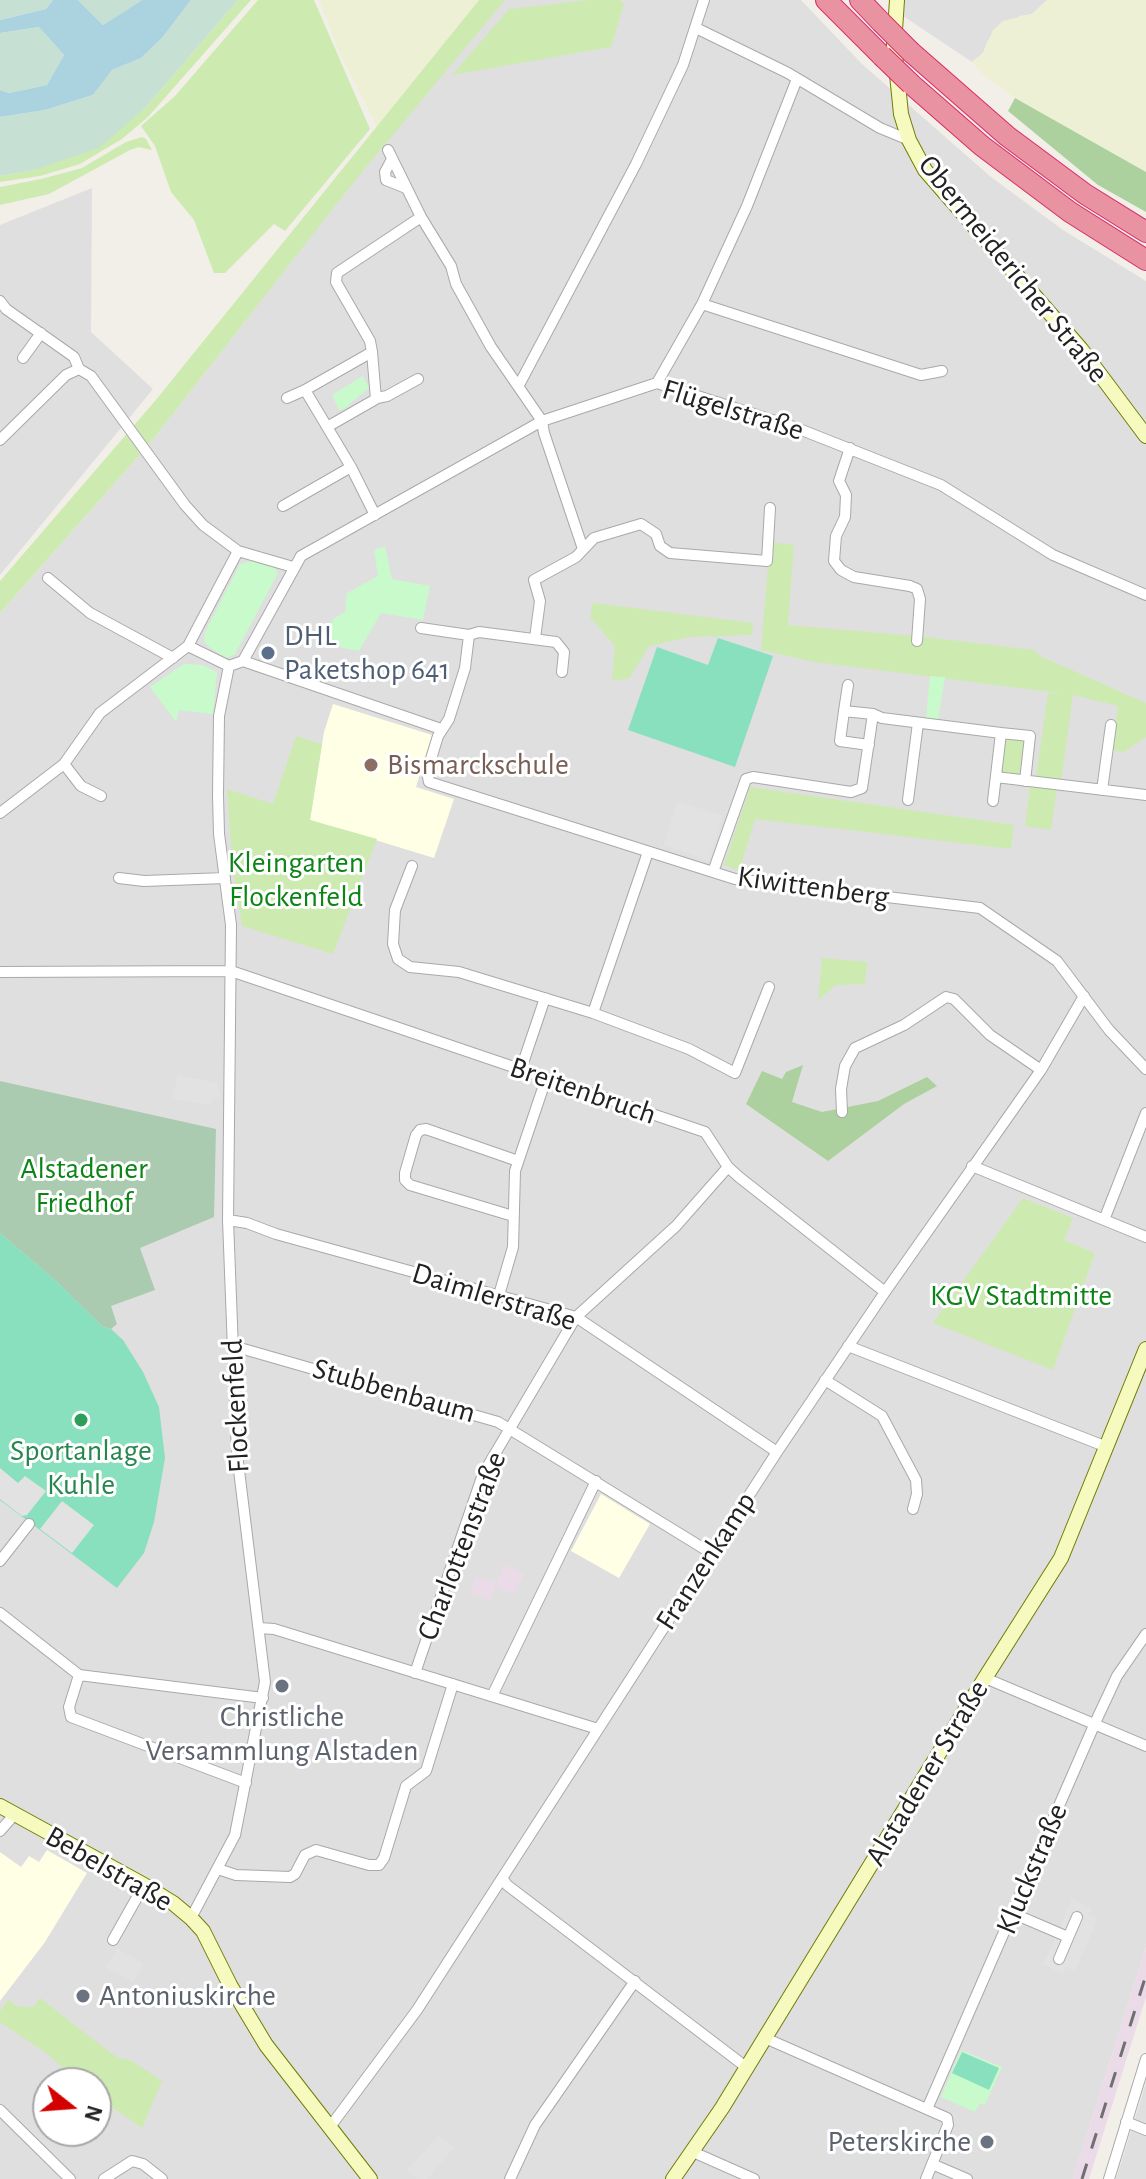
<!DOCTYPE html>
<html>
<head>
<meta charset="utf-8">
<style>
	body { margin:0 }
	#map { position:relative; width:1146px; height:2179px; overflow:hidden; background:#f2efe9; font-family:"Alegreya Sans",sans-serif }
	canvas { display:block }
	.north { position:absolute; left:32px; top:2067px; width:80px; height:80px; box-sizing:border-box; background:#fff; border:2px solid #a7a7a7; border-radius:50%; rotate:107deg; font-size:22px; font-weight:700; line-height:32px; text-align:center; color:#222 }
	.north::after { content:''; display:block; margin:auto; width:28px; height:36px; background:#d40000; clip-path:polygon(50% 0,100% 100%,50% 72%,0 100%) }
</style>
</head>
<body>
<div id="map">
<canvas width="1146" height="2179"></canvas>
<div class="north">N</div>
</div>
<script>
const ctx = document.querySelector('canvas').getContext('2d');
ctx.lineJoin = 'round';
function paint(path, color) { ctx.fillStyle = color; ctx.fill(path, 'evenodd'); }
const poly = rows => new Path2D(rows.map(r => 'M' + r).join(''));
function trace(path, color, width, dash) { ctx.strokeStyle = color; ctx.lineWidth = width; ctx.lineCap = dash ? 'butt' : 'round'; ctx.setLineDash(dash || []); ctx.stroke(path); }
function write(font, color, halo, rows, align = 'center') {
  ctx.font = font + ' "Alegreya Sans",sans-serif'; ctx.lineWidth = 6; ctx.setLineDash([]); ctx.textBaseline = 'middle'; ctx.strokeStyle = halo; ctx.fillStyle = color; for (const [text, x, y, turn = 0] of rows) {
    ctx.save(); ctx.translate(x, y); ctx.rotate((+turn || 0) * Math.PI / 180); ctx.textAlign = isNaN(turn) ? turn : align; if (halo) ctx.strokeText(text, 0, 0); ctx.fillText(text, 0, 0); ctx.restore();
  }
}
paint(poly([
	[504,0,801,0,862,64,991,177,1063,230,1146,281,1146,1947,1073,2179,0,2179,0,613,150,443,384,142],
	[48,2083,96,2083,96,2131,48,2131],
	[898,0,1047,0,1032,14,1020,16,988,40,983,53,972,62,897,12],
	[92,188,91,332,153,389,0,575,0,225],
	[1146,2082,1146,2179,1116,2179,1140,2102]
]), '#e0dfdf');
paint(poly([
	[505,1564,524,1574,514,1594,496,1586,490,1600,471,1593,476,1577,497,1583],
	[1146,1947,1146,1997,1089,2179,1073,2179]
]), '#ebdbe8');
paint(poly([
	[333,704,432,735,416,787,454,799,434,858,310,820,324,732],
	[601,1494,650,1524,619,1578,571,1551],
	[47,1850,87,1873,45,1942,0,2001,0,1852,21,1867,29,1856,39,1862]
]), '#ffffe5');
paint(poly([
	[319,0,479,0,377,127,339,52],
	[1047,0,1146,0,1146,172,1015,98,985,77,972,62,983,53,993,30,1003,21,1032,14]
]), '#eef0d5');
paint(poly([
	[238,0,251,0,148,117,122,139,80,164,40,176,0,182,0,176,34,170,145,108],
	[258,0,314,0,370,129,285,231,274,224,225,273,214,273,194,220,171,192,155,146,141,126,175,96],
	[479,0,505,0,353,183,150,443,0,613,0,581,155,401],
	[589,0,619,0,624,4,611,47,452,75,509,9],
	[142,137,146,139,152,150,139,147,130,150,49,194,0,205,0,187,41,179,82,168,126,142],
	[770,542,794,545,788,625,926,637,1034,650,1040,656,1146,703,1146,737,1124,752,1112,750,1118,706,1073,695,1061,783,1036,777,1048,693,1067,694,815,662,761,650],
	[593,603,753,623,752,635,690,637,649,646,629,679,612,680,615,646,590,617],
	[296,736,322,744,310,820,377,839,333,954,242,926,232,862,227,789,273,804],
	[1005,738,1023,739,1025,741,1019,776,1001,771],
	[1030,785,1057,788,1051,830,1025,826],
	[750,787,1014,825,1011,849,755,819,739,871,724,865],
	[822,958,867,962,865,984,836,985,818,1000],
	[1023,1198,1073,1218,1064,1240,1095,1253,1053,1370,933,1323],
	[40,1998,112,2054,123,2060,125,2058,132,2061,162,2081,142,2128,96,2096,96,2083,81,2083,46,2053,0,2022,0,2011,8,2000,17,2006,33,2007]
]), '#cdebb0');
paint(poly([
	[1015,98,1146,172,1146,212,1098,185,1008,111],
	[803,1065,792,1102,822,1112,878,1101,927,1077,937,1086,904,1104,828,1161,746,1104,762,1071,782,1079,786,1072]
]), '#add19e');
paint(poly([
	[0,0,53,0,46,9,0,20],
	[78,0,142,0,103,25],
	[191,0,238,0,145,108,99,148,34,170,0,176,0,117,45,110,93,95,112,70,141,58,162,38],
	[39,27,64,55,47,85,9,93,0,90,0,33]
]), '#c6e0d4');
paint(poly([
	[0,1081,216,1129,214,1217,140,1248,155,1290,111,1306,117,1324,111,1329,103,1327,56,1281,0,1233]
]), '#aacbaf');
paint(poly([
	[363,376,369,388,344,409,339,410,332,395],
	[385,546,392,579,430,586,423,620,381,613,359,651,324,644,333,619,345,612,347,593,378,576,374,550],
	[251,561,274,567,278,573,235,654,226,658,209,647,204,641,205,632,240,564],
	[184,664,203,665,217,672,213,714,179,710,176,722,150,687],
	[930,676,945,677,938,720,926,719],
	[961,2050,1002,2067,985,2105,980,2103,975,2112,941,2097]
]), '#c8facc');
paint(poly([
	[718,638,773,656,735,767,628,730,657,647,708,665],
	[0,1233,56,1281,103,1327,111,1329,123,1340,143,1372,159,1407,165,1458,154,1522,144,1553,117,1588,0,1500],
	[962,2052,999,2068,989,2090,952,2073]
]), '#88e0be');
paint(poly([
	[677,801,723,816,709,861,664,845],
	[178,1075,217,1083,221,1099,213,1098,212,1105,172,1099],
	[0,1468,18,1483,25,1476,46,1491,27,1515,22,1516,0,1499],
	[62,1501,94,1525,72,1553,40,1529],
	[1072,1899,1092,1908,1089,1915,1098,1919,1075,1971,1066,1967,1063,1973,1043,1965],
	[117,1948,144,1964,133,1982,106,1968],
	[439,2135,454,2148,427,2179,417,2179,407,2170]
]), '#e2e2e2');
paint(poly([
	[53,0,78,0,103,25,142,0,191,0,162,38,141,58,112,70,93,95,45,110,0,117,0,90,9,93,47,85,64,55,39,27,0,33,0,20,46,9]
]), '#aad3df');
const street = poly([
	[696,28,788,73,880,128,909,140],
	[388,150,421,217,451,266,456,284,491,347,542,421,544,433,583,549],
	[392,159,385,172,386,180,406,188],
	[0,301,6,309,74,357,79,369],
	[702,304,921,375,942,371],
	[23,358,41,333],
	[657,383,702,304,747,206,797,79],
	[519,385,636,164,683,65,704,0],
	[287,398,305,390],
	[377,398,387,396,418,379],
	[327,427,376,399,372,352],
	[0,440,66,375,79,369,91,376,185,505,203,525,238,551,293,567],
	[850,448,839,481,846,495,845,517,836,536,834,561,841,570,854,577,910,586,917,589,920,599,917,641],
	[283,506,351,467],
	[375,515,351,467,305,390,372,352,370,341,336,282,337,273,421,217],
	[48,578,90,613,173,658],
	[421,628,469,635,465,668,449,719,438,736,427,772,429,782,735,879,980,908,1057,961,1109,1030,1146,1069],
	[469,635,479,632,556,642,564,652,562,672],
	[535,638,540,601,534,580,576,557,594,538,641,524,656,534,660,546,670,553,767,561,770,508],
	[188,646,229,666,243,661,441,729],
	[243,661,301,556,542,421,657,383,794,427,941,485,1053,555,1146,595],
	[844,711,848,685],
	[1001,733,1030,736,1025,781],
	[869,745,840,741,844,711,873,714],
	[64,764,81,786,101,796],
	[996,777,1146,795],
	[1102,790,1111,725],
	[908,800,918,723],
	[0,813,64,764,100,713,188,646,238,551],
	[412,866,395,910,393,944,398,959,410,967,459,972,593,1013,689,1049,735,1073,769,987],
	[713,872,746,779,753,777,851,792,862,788,873,714,882,718,1001,733,993,801],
	[119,878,144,881,225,878],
	[0,972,231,971,705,1132,728,1167,739,1177,885,1292],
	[593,1013,648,852],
	[521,1069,545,998],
	[842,1112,841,1089,845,1066,855,1048,904,1025,946,997,954,999,990,1035,1041,1070],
	[972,1166,1146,1237],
	[513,1216,410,1185,405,1180,405,1173,416,1135,420,1130,426,1129,518,1161],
	[228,1220,247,1223,276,1234,576,1317,777,1452],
	[1104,1220,1146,1113],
	[499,1295,513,1247,515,1171,546,1079],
	[233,1346,498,1422,711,1553],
	[848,1346,1107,1447],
	[825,1380,882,1416,916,1480,917,1494,913,1509],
	[0,1561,29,1524],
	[0,1613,79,1675,263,1698],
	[259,1628,274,1629,598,1729],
	[415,1673,483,1474,570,1327,576,1317,676,1226,728,1167],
	[79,1675,69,1707,71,1717,246,1783],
	[985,1678,1146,1746],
	[492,1696,596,1481],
	[0,1831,14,1815],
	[218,1869,236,1875,290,1877,295,1874,305,1855,316,1850,369,1865,379,1865,384,1858,406,1786,426,1771,453,1684],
	[502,1878,507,1885,746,2067],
	[1012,1913,1068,1937],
	[191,1918,235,1835,265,1682,237,1454,228,1220,231,925,219,834,218,795,219,716,229,666],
	[113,1940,144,1885],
	[1059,1959,1077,1917],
	[765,2038,947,2118,948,2125,926,2179],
	[927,2109,1095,1723,1117,1676,1146,1634],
	[0,2110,70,2179],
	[1126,2122,1146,2130],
	[330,2127,417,2010,777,1452,885,1292,1041,1070,1084,996],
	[693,2152,754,2179],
	[932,2164,967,2179],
	[104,2179,132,2161,143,2164,162,2179],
	[510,2179,535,2125,635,1981],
	[1109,2179,1146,2059]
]);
const secondary = poly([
	[897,0,894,45,901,114,909,140,925,170,1081,349,1146,436],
	[0,1806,144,1885,173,1903,191,1918,203,1931,230,1985,266,2045,370,2179],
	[673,2179,722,2108,985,1678,1061,1558,1146,1349]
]);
const highway = poly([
	[826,0,882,56],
	[860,0,881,22],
	[911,52,1007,136,1085,194,1146,232],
	[911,84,982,146,1070,212,1146,260]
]);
trace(street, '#a9a9a9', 12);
trace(secondary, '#707d05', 16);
trace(highway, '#dc2a67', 22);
trace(street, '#fff', 10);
trace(secondary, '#f7fabf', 14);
trace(highway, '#e892a2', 20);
trace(poly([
	[1082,2179,1146,1975]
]), '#707070', 3, [16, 16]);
const highwayBridge = poly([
	[881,22,911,52],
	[882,56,911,84]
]);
trace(highwayBridge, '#dc2a67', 22, []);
trace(highwayBridge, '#e892a2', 20);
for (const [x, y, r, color] of [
	[268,653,8,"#5c6f8a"],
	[371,765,8,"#8d6e63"],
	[81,1420,8,"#2e9e5b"],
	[282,1686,8,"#6b7280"],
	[83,1996,8,"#6b7280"],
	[987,2142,8,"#6b7280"]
]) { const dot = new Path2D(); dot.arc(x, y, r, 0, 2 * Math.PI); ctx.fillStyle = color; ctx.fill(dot); trace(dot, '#fff', 3); }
write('30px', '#222', '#fff', [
	["Obermeidericher Straße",1013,269,51],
	["Flügelstraße",733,410,17],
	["Kiwittenberg",813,887,8],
	["Breitenbruch",583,1091,19],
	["Daimlerstraße",494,1297,17],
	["Stubbenbaum",394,1391,16],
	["Flockenfeld",236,1406,-93],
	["Charlottenstraße",462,1546,-69],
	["Franzenkamp",706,1561,-57],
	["Alstadener Straße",927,1773,-59],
	["Bebelstraße",109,1869,30],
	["Kluckstraße",1032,1869,-67]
]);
write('30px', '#4e5e75', '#fff', [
	["DHL",284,636],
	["Paketshop 641",284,670]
], 'left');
write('30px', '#785e54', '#fff', [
	["Bismarckschule",387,765]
], 'left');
write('30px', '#0c8416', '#fff', [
	["Kleingarten",296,863],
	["Flockenfeld",296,897],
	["Alstadener",84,1169],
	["Friedhof",84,1203],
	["KGV Stadtmitte",1021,1296]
]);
write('30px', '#27864d', '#fff', [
	["Sportanlage",81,1451],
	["Kuhle",81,1485]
]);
write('30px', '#5b616d', '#fff', [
	["Christliche",282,1717],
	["Versammlung Alstaden",282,1751],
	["Antoniuskirche",99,1996,"left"],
	["Peterskirche",971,2142,"right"]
]);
</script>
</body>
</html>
